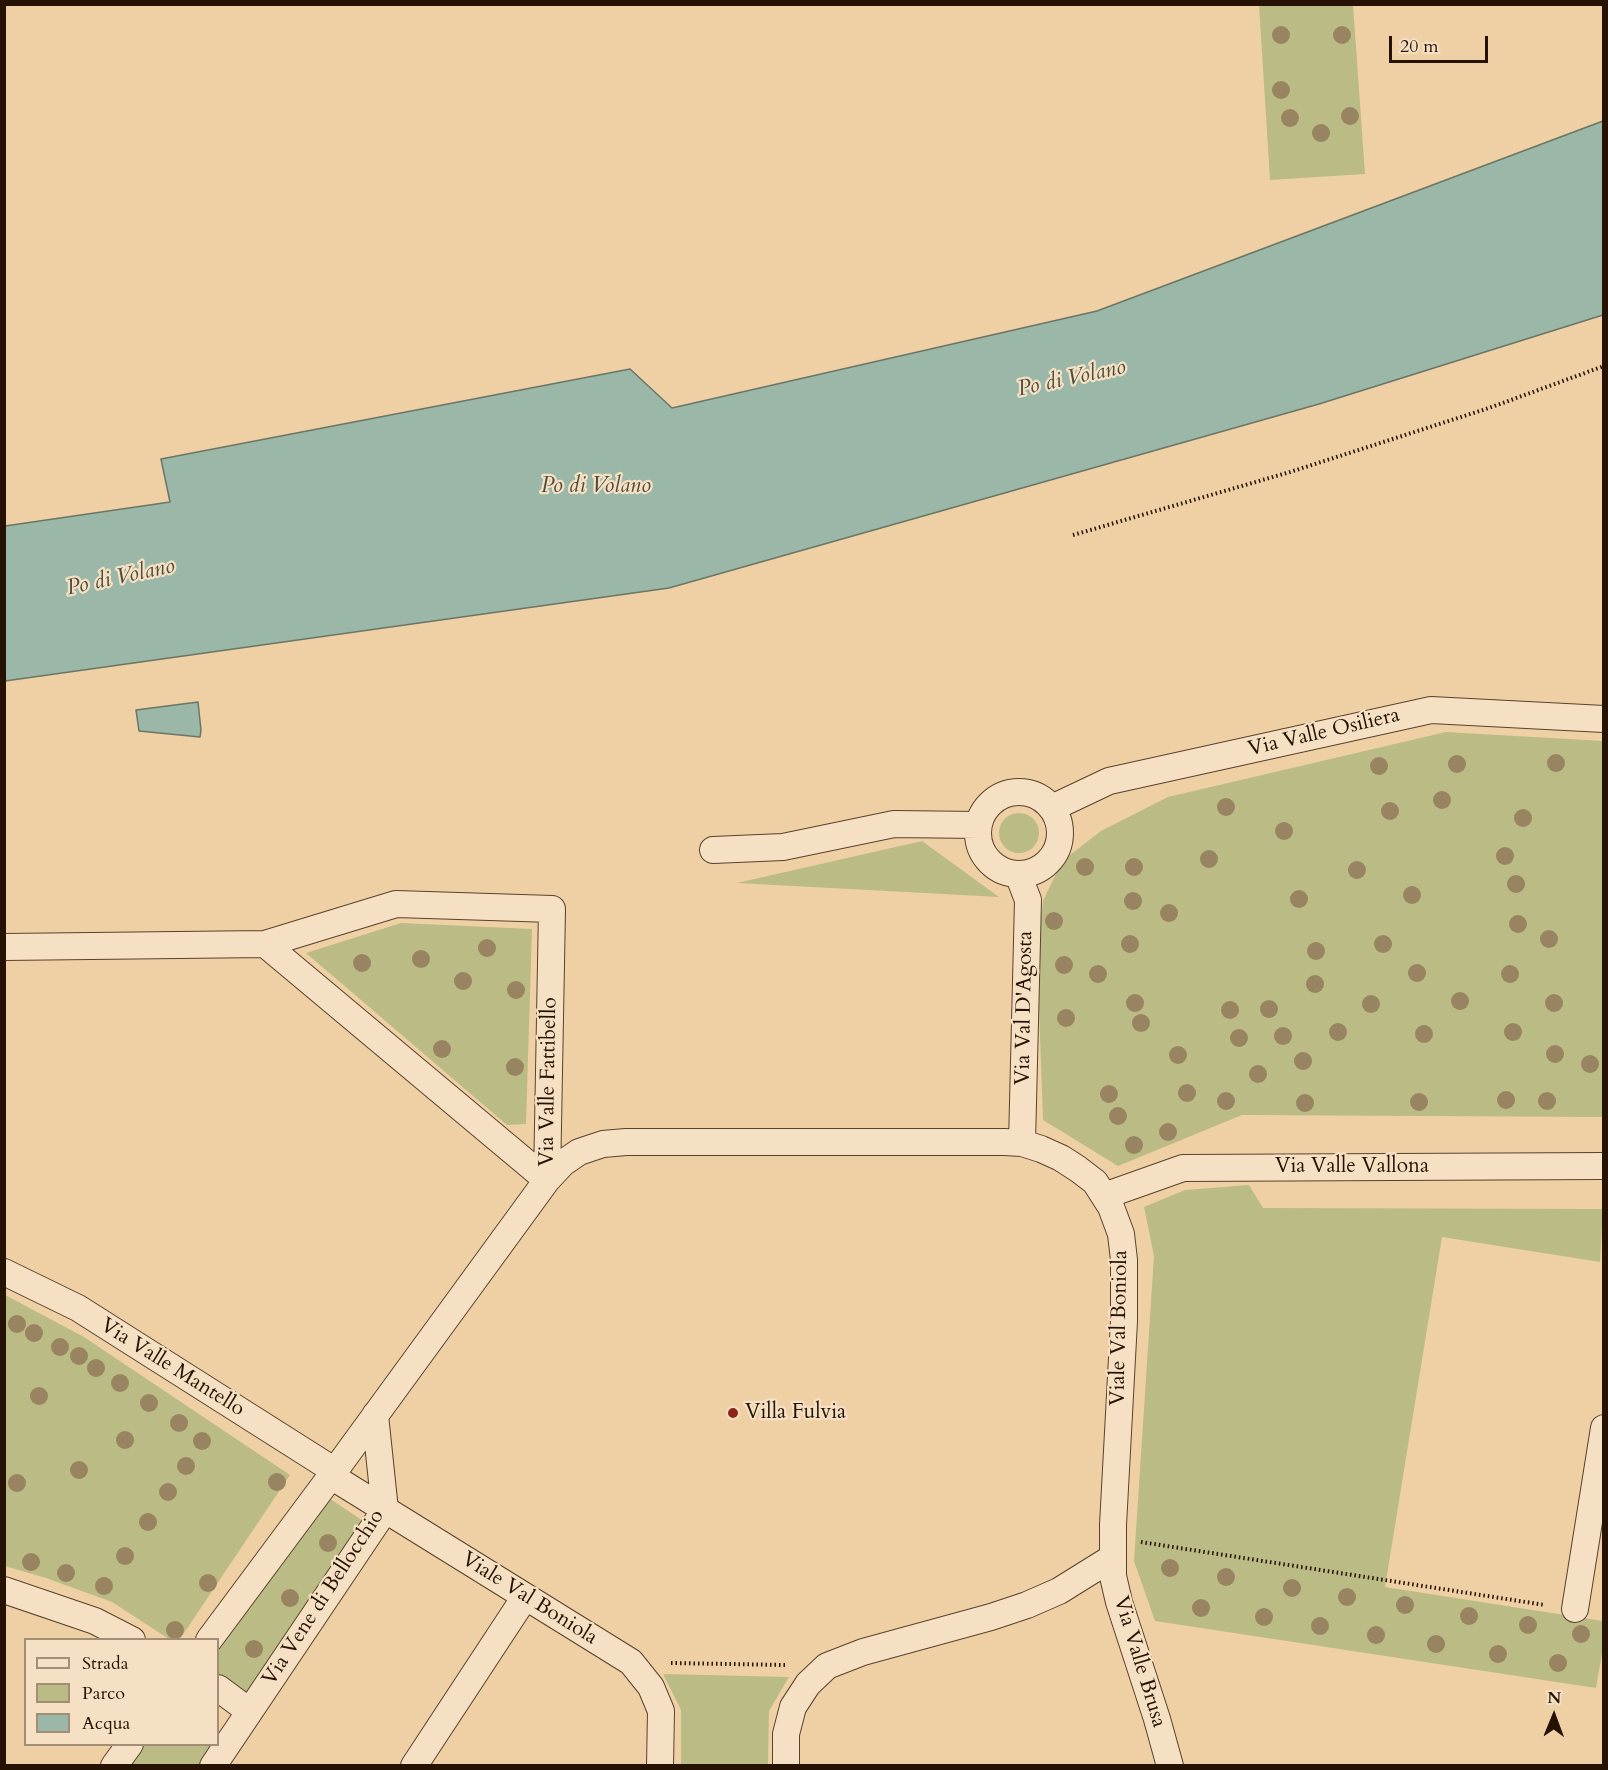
<!DOCTYPE html>
<html>
<head>
<meta charset="utf-8">
<style>
	body { margin:0 }
	#map { position:relative; width:1608px; height:1770px; overflow:hidden; background:#efd0a5; font-family:Cardo,serif }
	canvas { display:block }
	.frame { position:absolute; inset:0; border:6px solid #251202; pointer-events:none }
	.legend { position:absolute; left:24px; top:1638px; width:195px; height:108px; box-sizing:border-box; background:#f5e0c4; border:2px solid #a28e76; margin:0; padding:8px 10px; list-style:none; font-size:18px; color:#251202 }
	.legend li { display:flex; align-items:center; gap:12px; height:30px }
	.legend b { width:30px; border:2px solid #a28e76 }
	.north { position:absolute; left:1524px; top:1686px; width:60px; height:60px; -webkit-text-stroke:4px #f5e0c4; paint-order:stroke; rotate:1deg; font-size:16px; font-weight:700; line-height:24px; text-align:center; color:#251202 }
	.north::after { content:''; display:block; margin:auto; width:21px; height:27px; background:#251202; clip-path:polygon(50% 0,100% 100%,50% 72%,0 100%) }
	.scale { position:absolute; left:1389px; top:36px; width:99px; height:27px; box-sizing:border-box; border:3px solid #251202; border-top:0; padding-left:8px; font-size:18px; line-height:21px; white-space:nowrap; color:#251202; -webkit-text-stroke:4px #f5e0c4; paint-order:stroke }
</style>
</head>
<body>
<div id="map">
<canvas width="1608" height="1770"></canvas>
<div class="frame"></div>
<ul class="legend">
<li><b style="height:8px;background:#f5e0c4"></b>Strada</li>
<li><b style="height:16px;background:#bbbb85"></b>Parco</li>
<li><b style="height:16px;background:#9ab7a7"></b>Acqua</li>
</ul>
<div class="north">N</div>
<div class="scale">20 m</div>
</div>
<script>
const ctx = document.querySelector('canvas').getContext('2d');
ctx.lineJoin = 'round';
function paint(path, color) { ctx.fillStyle = color; ctx.fill(path, 'evenodd'); }
const poly = rows => new Path2D(rows.map(r => 'M' + r).join(''));
function trace(path, color, width, dash) { ctx.strokeStyle = color; ctx.lineWidth = width; ctx.lineCap = dash ? 'butt' : 'round'; ctx.setLineDash(dash || []); ctx.stroke(path); }
function write(font, color, halo, rows, align = 'center') {
  ctx.font = font + ' Cardo,serif'; ctx.lineWidth = 4.5; ctx.setLineDash([]); ctx.textBaseline = 'middle'; ctx.strokeStyle = halo; ctx.fillStyle = color; for (const [text, x, y, turn = 0] of rows) {
    ctx.save(); ctx.translate(x, y); ctx.rotate((+turn || 0) * Math.PI / 180); ctx.textAlign = isNaN(turn) ? turn : align; if (halo) ctx.strokeText(text, 0, 0); ctx.fillText(text, 0, 0); ctx.restore();
  }
}
paint(poly([
	[1259,5,1353,5,1365,174,1270,180],
	[1446,732,1603,741,1603,1117,1242,1115,1118,1166,1043,1120,1037,953,1043,901,1062,861,1101,831,1168,797],
	'999 833a20 20 0 1 1 40 0a20 20 0 1 1-40 0Z',
	[922,841,999,897,737,883],
	[401,923,532,929,526,1124,507,1125,306,953],
	[1249,1185,1263,1208,1603,1209,1600,1262,1442,1237,1385,1587,1603,1621,1603,1648,1596,1688,1155,1621,1134,1561,1154,1256,1144,1207,1185,1190],
	[5,1295,84,1337,290,1475,180,1639,169,1639,112,1602,46,1578,5,1566],
	[329,1498,363,1521,249,1695,218,1675,218,1644],
	[663,1674,789,1677,769,1711,768,1765,681,1765,681,1710],
	[142,1745,213,1745,200,1765,127,1766]
]), '#bbbb85');
const water = poly([
	[1603,121,1603,315,1319,404,669,588,5,681,5,526,170,502,161,459,630,369,672,408,1097,311,1603,121],
	[198,702,201,730,200,737,139,731,136,710,198,702]
]);
paint(water, '#9ab7a7');
trace(water, '#6b7565', 1.5);
const minor = poly([
	'978 833a41 41 0 1 1 82 0a41 41 0 1 1-82 0Z',
	[1052,808,1109,781,1431,710,1604,719],
	[713,850,783,847,894,824,978,825],
	[1018,874,1028,900,1022,1143],
	[265,944,547,1180],
	[4,947,265,944,396,904,552,909,547,1180],
	[1104,1196,1183,1168,1604,1166],
	[4,1272,78,1308,335,1471],
	[331,1476,631,1662,651,1687,661,1711,660,1766],
	[4,1590,95,1621,132,1640],
	[1575,1609,1604,1428],
	[209,1640,331,1476,547,1180,563,1163,579,1152,603,1144,626,1142,1004,1142,1022,1143,1041,1149,1061,1158,1078,1169,1095,1182,1111,1207,1121,1234,1124,1260,1124,1321,1113,1525,1113,1576,1119,1602,1157,1719,1170,1766],
	[218,1688,249,1711],
	[114,1766,130,1744],
	[213,1766,385,1510,375,1415],
	[414,1766,525,1597],
	[786,1766,786,1734,793,1707,808,1684,827,1666,863,1652,991,1617,1027,1605,1059,1591,1112,1558]
]);
trace(minor, '#58422b', 28);
trace(poly([
	[1073,535,1290,472,1489,408,1604,366],
	[1141,1542,1545,1605],
	[671,1663,786,1665]
]), '#251202', 4, [1.5, 3]);
trace(minor, '#f5e0c4', 26);
ctx.fillStyle = '#998461';
for (const [x, y] of [
	[1281,35],
	[1342,35],
	[1281,90],
	[1350,116],
	[1290,118],
	[1321,133],
	[1556,763],
	[1457,764],
	[1379,766],
	[1442,800],
	[1226,807],
	[1390,811],
	[1523,818],
	[1284,831],
	[1505,856],
	[1209,859],
	[1085,867],
	[1134,867],
	[1357,870],
	[1516,884],
	[1412,895],
	[1299,899],
	[1133,901],
	[1169,913],
	[1054,921],
	[1518,924],
	[1549,939],
	[1130,944],
	[1383,944],
	[487,948],
	[1316,951],
	[421,959],
	[362,963],
	[1064,965],
	[1417,973],
	[1098,974],
	[1510,974],
	[463,981],
	[1315,984],
	[516,990],
	[1460,1001],
	[1135,1003],
	[1554,1003],
	[1371,1004],
	[1269,1009],
	[1230,1010],
	[1066,1018],
	[1141,1023],
	[1338,1032],
	[1513,1032],
	[1424,1034],
	[1283,1036],
	[1239,1038],
	[442,1049],
	[1555,1054],
	[1178,1055],
	[1303,1061],
	[1590,1064],
	[515,1067],
	[1258,1074],
	[1187,1093],
	[1109,1094],
	[1506,1100],
	[1226,1101],
	[1547,1101],
	[1419,1102],
	[1305,1103],
	[1118,1116],
	[1168,1132],
	[1134,1145],
	[17,1324],
	[34,1333],
	[60,1347],
	[79,1356],
	[96,1368],
	[120,1383],
	[39,1396],
	[149,1403],
	[179,1423],
	[125,1440],
	[202,1441],
	[186,1466],
	[79,1470],
	[277,1482],
	[17,1483],
	[168,1492],
	[148,1522],
	[328,1543],
	[125,1556],
	[31,1562],
	[1170,1568],
	[66,1573],
	[1226,1577],
	[208,1583],
	[104,1586],
	[1292,1588],
	[1347,1597],
	[290,1598],
	[1405,1605],
	[1201,1608],
	[1469,1616],
	[1264,1617],
	[1528,1625],
	[1320,1626],
	[175,1630],
	[1581,1634],
	[1376,1635],
	[1436,1644],
	[254,1649],
	[1498,1654],
	[1558,1663]
]) { ctx.beginPath(); ctx.arc(x, y, 9, 0, 2 * Math.PI); ctx.fill(); }
for (const [x, y, r, color] of [
	[733,1413,6,"#8f2418"]
]) { const dot = new Path2D(); dot.arc(x, y, r, 0, 2 * Math.PI); ctx.fillStyle = color; ctx.fill(dot); trace(dot, '#f5e0c4', 2); }
write('21px', '#251202', '#f5e0c4', [
	["Via Valle Osiliera",1324,733,-13],
	["Via Val D'Agosta",1025,1008,-89],
	["Via Valle Fattibello",549,1082,-89],
	["Via Valle Vallona",1352,1167],
	["Viale Val Boniola",1120,1328,-89],
	["Via Valle Mantello",172,1368,32],
	["Via Vene di Bellocchio",324,1598,-57],
	["Viale Val Boniola",529,1599,32],
	["Via Valle Brusa",1139,1662,73]
]);
write('21px', '#251202', '#f5e0c4', [
	["Villa Fulvia",745,1413]
], 'left');
write('italic 22px', '#4e4c3c', '#f5e0c4', [
	["Po di Volano",1072,379,-12],
	["Po di Volano",596,487],
	["Po di Volano",121,578,-12]
]);
</script>
</body>
</html>
